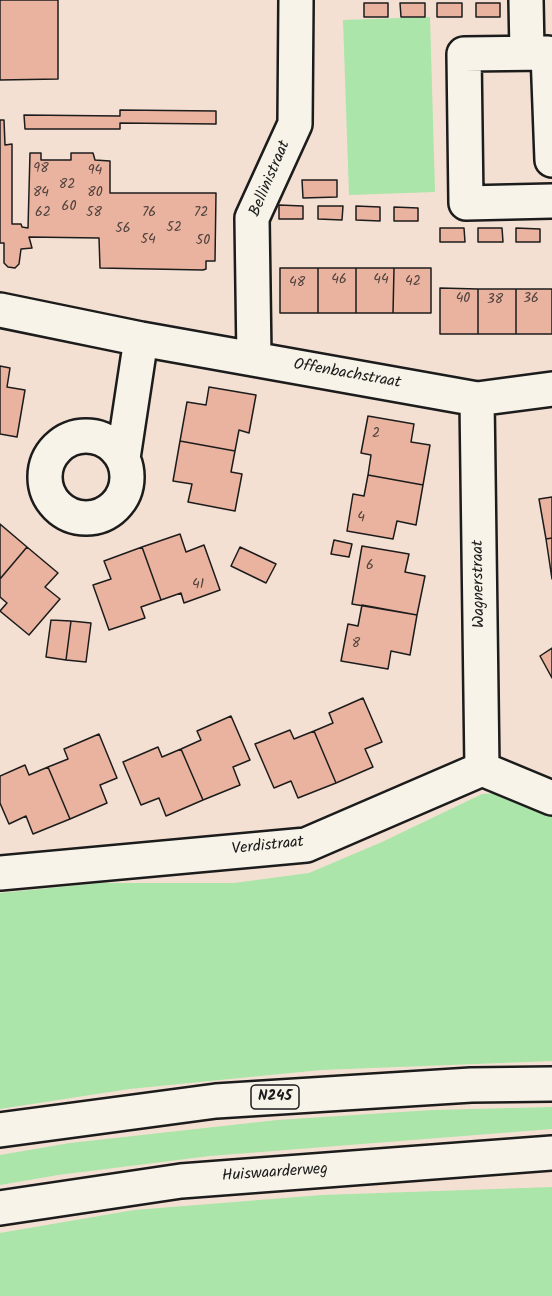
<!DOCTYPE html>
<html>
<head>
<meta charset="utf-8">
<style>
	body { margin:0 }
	canvas { display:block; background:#f3e0d2 }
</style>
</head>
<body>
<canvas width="552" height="1296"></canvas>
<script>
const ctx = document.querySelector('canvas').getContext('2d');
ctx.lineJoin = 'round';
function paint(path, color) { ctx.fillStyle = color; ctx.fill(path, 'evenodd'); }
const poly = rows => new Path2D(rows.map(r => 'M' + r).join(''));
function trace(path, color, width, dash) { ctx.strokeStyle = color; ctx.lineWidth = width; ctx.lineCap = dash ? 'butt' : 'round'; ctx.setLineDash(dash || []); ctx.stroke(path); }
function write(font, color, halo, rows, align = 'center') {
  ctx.font = font + ' Kalam,sans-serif'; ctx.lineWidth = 5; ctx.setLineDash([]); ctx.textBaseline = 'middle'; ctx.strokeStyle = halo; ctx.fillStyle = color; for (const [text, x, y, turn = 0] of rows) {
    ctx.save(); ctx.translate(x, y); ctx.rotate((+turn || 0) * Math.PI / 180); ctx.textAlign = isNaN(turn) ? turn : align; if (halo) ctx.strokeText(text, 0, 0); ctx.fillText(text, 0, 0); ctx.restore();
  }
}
paint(poly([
	[430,17,435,192,349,195,343,20],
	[498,793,552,809,552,1061,321,1070,129,1089,0,1109,0,893,100,883,234,883,309,873,382,842,482,794],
	[552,1107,552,1129,210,1156,58,1175,0,1185,0,1155,70,1143,277,1120,432,1110],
	[552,1187,552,1296,0,1296,0,1233,134,1210,322,1195]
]), '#abe5aa');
const building = poly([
	[0,0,58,0,58,79,0,80,0,0],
	[364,3,388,3,388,17,364,17,364,3],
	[400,3,425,3,425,17,401,17,400,3],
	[437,3,462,3,462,17,437,17,437,3],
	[476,3,500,3,500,17,476,17,476,3],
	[120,110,216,111,216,124,120,123,120,129,25,129,24,115,120,116,120,110],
	[0,120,4,120,5,145,12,144,12,224,21,224,22,227,28,228,30,153,41,153,41,160,71,160,71,153,93,153,95,160,110,161,110,193,216,193,215,261,206,261,206,269,203,270,100,268,99,238,29,237,32,248,21,249,19,264,15,268,8,267,4,263,4,243,0,243,0,120],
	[302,180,337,180,337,197,303,198,302,180],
	[279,205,303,206,303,219,279,219,279,205],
	[318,206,343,206,342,220,318,219,318,206],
	[356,206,380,207,380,221,356,220,356,206],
	[394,207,418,208,418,221,394,221,394,207],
	[440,228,464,228,465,242,440,242,440,228],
	[478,228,502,228,503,242,478,242,478,228],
	[516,228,540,229,540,242,516,242,516,228],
	[280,268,318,268,318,313,280,313,280,268],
	[318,268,356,268,356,313,318,313,318,268],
	[356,268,394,268,393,313,356,313,356,268],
	[394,268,431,268,431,313,393,313,394,268],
	[440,288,478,289,478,334,440,334,440,288],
	[478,289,516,289,516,334,478,334,478,289],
	[516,289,552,289,552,334,516,334,516,289],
	[0,366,10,368,7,387,25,390,17,437,0,434,0,366],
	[209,387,256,395,249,433,239,430,235,451,180,441,187,402,206,405,209,387],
	[368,416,414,424,411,442,430,445,423,485,368,475,371,455,361,453,368,416],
	[180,441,235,451,231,472,242,474,235,511,188,502,192,484,173,481,180,441],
	[368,475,423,485,416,525,397,521,393,539,347,531,353,494,364,496,368,475],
	[552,497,552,538,546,539,539,499,552,497],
	[0,524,27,547,0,579,0,524],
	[180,534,186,552,204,545,220,590,184,603,181,593,161,600,142,547,180,534],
	[552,538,552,579,546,539,552,538],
	[334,540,352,544,349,557,331,554,334,540],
	[362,546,409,554,405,572,425,576,417,615,352,604,362,546],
	[27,547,58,573,45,587,60,599,29,635,0,611,7,603,0,597,0,579,27,547],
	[142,547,161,600,141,607,145,618,109,630,93,585,111,579,104,561,142,547],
	[240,547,276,564,266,583,231,566,240,547],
	[362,605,417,615,410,655,391,651,388,669,341,661,348,624,358,626,362,605],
	[51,620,71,621,66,660,46,657,51,620],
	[71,621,91,623,86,662,66,660,71,621],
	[552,648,552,678,540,656,552,648],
	[363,698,382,742,365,749,373,767,336,783,314,731,333,723,329,713,363,698],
	[231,716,250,760,233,767,240,785,203,800,181,749,201,740,197,731,231,716],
	[290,730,294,739,314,731,336,783,298,798,291,781,274,788,255,744,290,730],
	[99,734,117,778,100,785,107,803,70,819,48,767,68,759,64,749,99,734],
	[158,747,162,757,181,749,203,800,166,816,159,798,141,805,123,762,158,747],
	[25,765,29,775,48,767,70,819,33,834,26,816,9,824,0,803,0,776,25,765]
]);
paint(building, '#eab39f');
trace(building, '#1c1c1c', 1.5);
const minor = poly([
	[526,0,527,52],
	[552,160,548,53,464,54,466,203,552,201],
	[0,310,141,339,477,399,552,389],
	[254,358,252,218,295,124,296,0],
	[477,399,482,769],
	'45 477a41 41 0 1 1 82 0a41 41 0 1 1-82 0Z',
	[123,458,141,339],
	[0,873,306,845,482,769,552,798]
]);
const highway = poly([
	[0,1130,216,1101,471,1085,552,1084],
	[0,1208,181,1181,552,1153]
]);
trace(minor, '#1c1c1c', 38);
trace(highway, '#1c1c1c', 38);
trace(minor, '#f7f3e8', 33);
trace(highway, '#f7f3e8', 33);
write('14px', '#50423d', null, [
	["98",41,170],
	["94",95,172],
	["82",67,186],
	["84",41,194],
	["80",95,194],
	["60",69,208],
	["62",43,214],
	["58",94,214],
	["76",149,214],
	["72",201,214],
	["52",174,229],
	["56",123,230],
	["54",148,241],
	["50",203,242],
	["46",339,281],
	["44",381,281],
	["42",413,283],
	["48",297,284],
	["40",463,300],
	["36",531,300],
	["38",495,301],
	["2",376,435],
	["4",361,519],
	["6",370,567],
	["41",198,586],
	["8",356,645]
]);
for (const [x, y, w] of [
	[275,1097,48]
]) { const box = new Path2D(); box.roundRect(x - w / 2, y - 12, w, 24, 4.5); ctx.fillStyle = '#f7f3e8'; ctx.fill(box); trace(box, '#1c1c1c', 1.5); }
write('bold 15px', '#1c1c1c', null, [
	["N245",275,1097]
]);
write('16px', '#1c1c1c', '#f7f3e8', [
	["Bellinistraat",271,179,-67],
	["Offenbachstraat",347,375,10],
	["Wagnerstraat",480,584,-91],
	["Verdistraat",268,847,-6],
	["Huiswaarderweg",275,1174,-4]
]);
</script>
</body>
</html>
